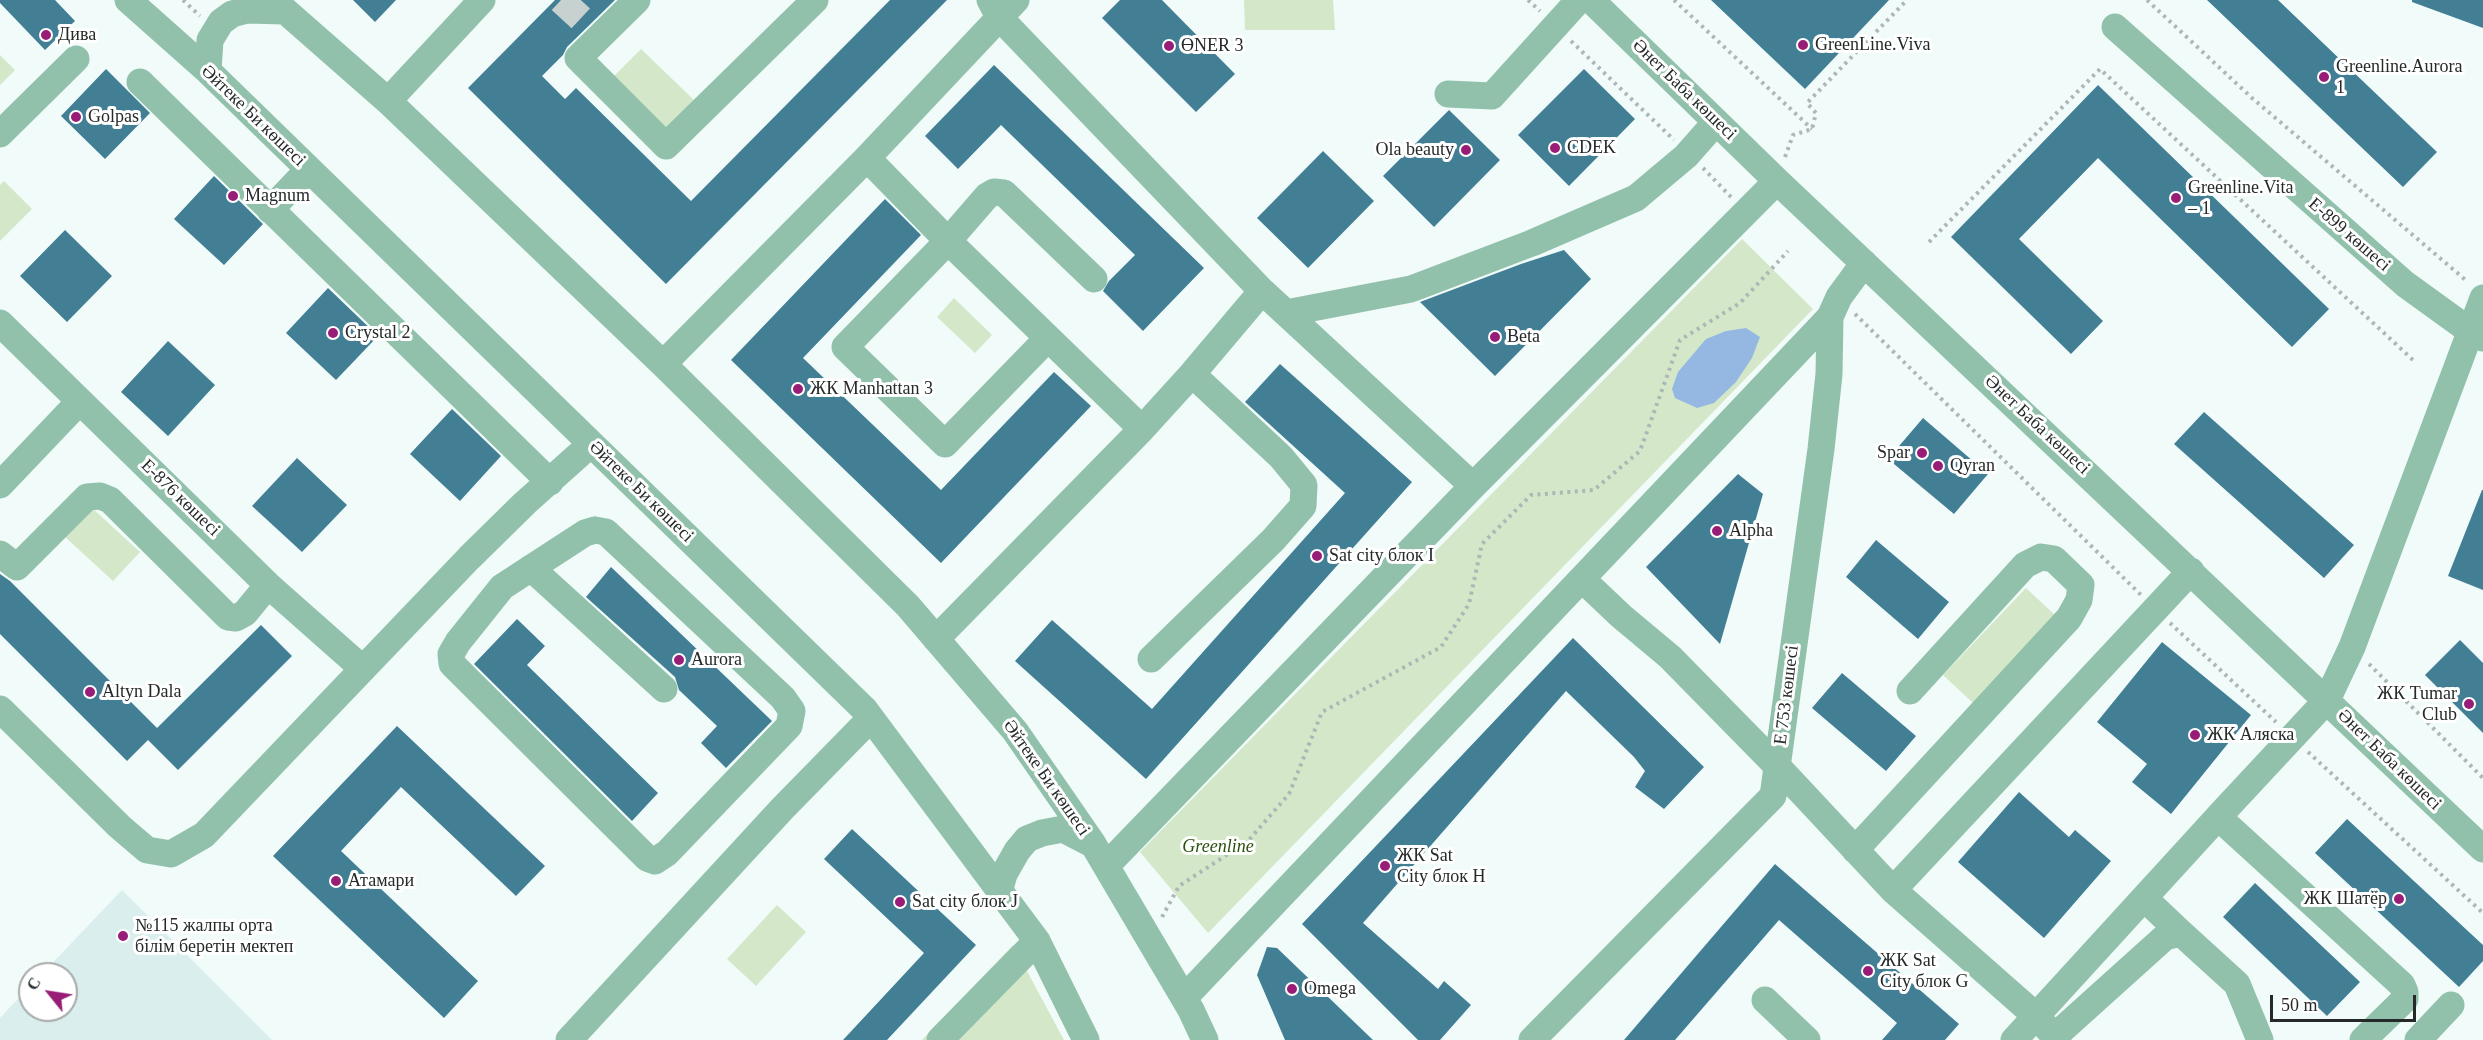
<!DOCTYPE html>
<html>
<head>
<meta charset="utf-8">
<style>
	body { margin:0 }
	#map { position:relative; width:2483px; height:1040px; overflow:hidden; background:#f0fbfa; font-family:"Times New Roman",serif }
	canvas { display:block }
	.north { position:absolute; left:18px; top:962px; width:60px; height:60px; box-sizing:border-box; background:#fff; border:2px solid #a8a9a9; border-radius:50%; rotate:300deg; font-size:16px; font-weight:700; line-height:24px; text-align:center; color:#252929 }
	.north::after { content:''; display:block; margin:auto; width:21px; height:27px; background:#971d76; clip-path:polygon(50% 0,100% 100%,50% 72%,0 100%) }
	.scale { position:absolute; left:2270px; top:995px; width:146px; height:27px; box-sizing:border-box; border:3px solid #252929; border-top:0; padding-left:8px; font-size:18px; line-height:21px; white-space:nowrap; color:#252929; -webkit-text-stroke:4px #fff; paint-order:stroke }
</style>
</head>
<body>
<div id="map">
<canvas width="2483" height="1040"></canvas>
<div class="north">С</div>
<div class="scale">50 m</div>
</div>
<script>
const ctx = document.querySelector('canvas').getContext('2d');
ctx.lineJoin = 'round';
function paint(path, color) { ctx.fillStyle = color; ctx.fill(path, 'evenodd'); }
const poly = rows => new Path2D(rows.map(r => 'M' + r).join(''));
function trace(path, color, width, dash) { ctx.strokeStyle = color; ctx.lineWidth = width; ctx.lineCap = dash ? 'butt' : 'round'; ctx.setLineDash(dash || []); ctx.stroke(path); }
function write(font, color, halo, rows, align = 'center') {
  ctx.font = font + ' "Times New Roman",serif'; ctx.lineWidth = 6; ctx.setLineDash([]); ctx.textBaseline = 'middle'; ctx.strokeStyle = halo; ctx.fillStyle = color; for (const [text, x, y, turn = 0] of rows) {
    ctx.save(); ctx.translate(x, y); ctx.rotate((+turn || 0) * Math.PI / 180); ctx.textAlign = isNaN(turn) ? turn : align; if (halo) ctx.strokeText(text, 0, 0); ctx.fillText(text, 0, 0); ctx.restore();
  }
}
paint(poly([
	[122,890,272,1040,0,1040,0,1018,30,986,30,1010,66,1010,66,974,42,974]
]), '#daeeed');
paint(poly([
	[1244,0,1333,0,1335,30,1245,30],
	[641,49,694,100,667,128,614,76],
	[0,55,15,70,0,85],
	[4,181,32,209,0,241,0,185],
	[1742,239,1813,309,1208,933,1140,852],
	[954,298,992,335,975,353,937,317],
	[91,507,140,552,113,581,64,536],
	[2026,588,2056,616,1973,703,1943,675],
	[777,905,806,932,756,986,727,959],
	[1013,945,1064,1040,922,1040]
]), '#d4e8c9');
paint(poly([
	[1746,328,1760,337,1752,358,1736,382,1714,403,1697,408,1675,398,1672,389,1678,372,1706,339,1726,331]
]), '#94b8e1');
paint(poly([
	[0,0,55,0,75,21,45,50,0,3],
	[353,0,396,0,375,22],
	[555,0,615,0,567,47,563,55,542,76,565,99,576,88,691,201,890,0,947,0,666,284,468,88],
	[1120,0,1162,0,1235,74,1196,112,1102,18],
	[1711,0,1889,0,1805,89],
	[2207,0,2278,0,2437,152,2403,187],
	[2412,0,2483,0,2483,28,2412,2],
	[994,65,1204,268,1143,331,1103,291,1109,281,1135,255,1001,125,958,169,925,136],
	[106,69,150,113,105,159,61,116],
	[1584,69,1635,119,1569,186,1518,135],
	[2098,85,2329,309,2292,347,2098,158,2019,239,2103,321,2071,354,1951,237],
	[1449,110,1500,160,1434,227,1383,176],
	[1323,151,1374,201,1308,268,1257,218],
	[214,176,263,224,224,265,174,219],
	[885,199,921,235,803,358,941,490,1054,372,1091,406,941,563,731,360],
	[65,230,112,276,67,322,20,276],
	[1564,250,1591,279,1495,376,1420,302,1521,264],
	[328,288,378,336,336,380,286,333],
	[168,341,215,385,168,436,121,392],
	[1280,364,1412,482,1146,779,1015,661,1052,620,1152,709,1345,493,1245,402],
	[452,409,501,456,460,501,410,454],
	[2204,412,2354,545,2324,578,2174,444],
	[1923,418,1988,474,1954,514,1888,459],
	[297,458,347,505,302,552,252,506],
	[1738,474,1763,494,1720,644,1646,567],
	[2482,490,2483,490,2483,590,2448,576],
	[1876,540,1949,602,1918,639,1846,577],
	[611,567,772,721,726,768,701,743,717,726,679,690,675,677,586,597],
	[0,574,10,581,157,728,261,625,292,656,178,770,148,740,127,761,0,634],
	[517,619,545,646,527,665,658,793,632,821,474,664],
	[1573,638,1704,767,1664,809,1635,787,1645,771,1634,757,1566,691,1363,923,1438,989,1444,981,1471,1005,1440,1040,1418,1040,1302,924],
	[2460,640,2483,663,2483,733,2425,675],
	[2162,642,2251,715,2171,814,2132,782,2147,764,2097,722],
	[1842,673,1916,736,1886,771,1812,708],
	[397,726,545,866,516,896,401,787,341,851,478,981,444,1018,273,856],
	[2019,792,2069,837,2075,830,2111,861,2044,938,1958,862],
	[2347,819,2483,945,2483,961,2459,987,2315,853],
	[852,829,976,945,887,1040,843,1040,924,953,824,859],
	[1775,864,1959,1024,1945,1040,1882,1040,1897,1023,1779,920,1675,1040,1624,1040],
	[2255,883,2360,982,2327,1016,2223,917],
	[1267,947,1277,948,1373,1040,1285,1040,1257,975]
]), '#427f95');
trace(poly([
	[561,0,590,27]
]), '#c7d1d0', 27, [27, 14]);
trace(poly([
	[183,0,200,16],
	[1528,0,1540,11],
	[1674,0,1812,129],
	[2147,0,2252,98,2468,282],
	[1571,41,1674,140],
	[1785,157,1793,135,1812,129,1816,113,1807,103,1907,0],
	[1703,168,1731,197],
	[1929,242,2100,69,2413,360],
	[1855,314,2141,595],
	[2170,623,2276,722],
	[2369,664,2483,778],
	[2308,752,2483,913],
	[1162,917,1179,886,1248,841,1289,794,1322,712,1441,647,1469,604,1482,544,1531,495,1594,490,1640,451,1680,340,1740,303,1788,251]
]), '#aeb6b6', 4, [3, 4.5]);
trace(poly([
	[128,0,208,71,865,710,1037,941,1086,1040],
	[273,0,388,101,663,364,908,606,1015,731,1093,844,1191,1010,1205,1040],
	[637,0,578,58,666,146,815,0],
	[990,0,999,17,1262,291,1473,486],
	[1591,0,1777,181,2483,849],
	[2115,27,2405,284,2470,331,2483,338],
	[208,71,210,40,221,22,232,14,247,10,284,11],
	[140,82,550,482],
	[1448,94,1492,96,1579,0],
	[388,101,482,0],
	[0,134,76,59],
	[867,158,948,241,1142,429,936,639],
	[270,210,309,169],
	[1286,313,1411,289,1532,243,1636,198,1686,156,1716,122],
	[0,323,268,585,363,669],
	[1048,338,945,444,845,347,948,241,987,196,994,192,1004,193,1094,279],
	[663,364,867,158,1016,0],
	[1142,429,1192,374,1262,291],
	[0,485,80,401],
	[595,530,606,532,783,698,792,711,789,726,667,853,655,861,647,858,452,664,451,654,458,642,502,587,585,533,595,530],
	[0,554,17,567,87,497,100,496,110,500,228,617,236,618,245,613,268,585],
	[531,568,664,689],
	[1583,580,1621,616,1670,657,1778,767,1893,890,2036,1016,2058,1040],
	[1151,659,1273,540,1303,506,1304,485,1281,457,1192,374],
	[0,709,120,827,147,850,171,854,204,835,469,558,525,503,591,444],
	[2218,817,2327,700,2352,647,2483,298],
	[1855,850,2069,618,2079,600,2081,585,2054,559,2041,557,2025,565,1910,691],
	[1106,866,1473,486,1777,181],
	[1000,889,1004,874,1017,851,1027,839,1042,833,1063,829,1092,844],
	[1893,890,2191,571],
	[2144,898,2181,933],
	[1184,998,1830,317],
	[1765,1000,1807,1040],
	[2055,1036,2165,937,2181,933,2237,984,2260,1040],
	[569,1040,782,809,871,718],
	[940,1040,1037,941],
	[1532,1040,1773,796,1821,449,1829,374,1830,317,1839,297,1864,263],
	[2014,1040,2218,817,2402,985,2405,992,2405,999,2363,1040],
	[2418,1040,2451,1005]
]), '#92c1ab', 27);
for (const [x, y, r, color] of [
	[46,35,6,"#971d76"],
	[1803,45,6,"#971d76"],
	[1169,46,6,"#971d76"],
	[2324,77,6,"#971d76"],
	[76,117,6,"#971d76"],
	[1555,148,6,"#971d76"],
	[1466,150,6,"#971d76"],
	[233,196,6,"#971d76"],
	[2176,198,6,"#971d76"],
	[333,333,6,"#971d76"],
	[1495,337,6,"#971d76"],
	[798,389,6,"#971d76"],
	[1922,453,6,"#971d76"],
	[1938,466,6,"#971d76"],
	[1717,531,6,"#971d76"],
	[1317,556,6,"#971d76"],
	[679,660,6,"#971d76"],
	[90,692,6,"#971d76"],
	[2469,704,6,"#971d76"],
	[2195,735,6,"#971d76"],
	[1385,866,6,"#971d76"],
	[336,881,6,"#971d76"],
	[2399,899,6,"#971d76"],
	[900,902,6,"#971d76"],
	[123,936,6,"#971d76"],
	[1868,971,6,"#971d76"],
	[1292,989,6,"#971d76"]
]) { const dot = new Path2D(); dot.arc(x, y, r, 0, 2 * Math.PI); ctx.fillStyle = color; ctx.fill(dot); trace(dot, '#fff', 2); }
write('18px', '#252929', '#fff', [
	["Дива",58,35],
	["GreenLine.Viva",1815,45],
	["ӨNER 3",1181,46],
	["Greenline.Aurora",2336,67],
	["1",2336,88],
	["Golpas",88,117],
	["CDEK",1567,148],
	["Ola beauty",1454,150,"right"],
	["Greenline.Vita",2188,188],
	["– 1",2188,209],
	["Magnum",245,196],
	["Crystal 2",345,333],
	["Beta",1507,337],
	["ЖК Manhattan 3",810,389],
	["Spar",1910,453,"right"],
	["Qyran",1950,466],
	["Alpha",1729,531],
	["Sat city блок I",1329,556],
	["Aurora",691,660],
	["Altyn Dala",102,692],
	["ЖК Tumar",2457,694,"right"],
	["Club",2457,715,"right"],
	["ЖК Аляска",2207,735],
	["ЖК Sat",1397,856],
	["City блок H",1397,877],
	["Атамари",348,881],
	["ЖК Шатёр",2387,899,"right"],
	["Sat city блок J",912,902],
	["№115 жалпы орта",135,926],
	["білім беретін мектеп",135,947],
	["ЖК Sat",1880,961],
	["City блок G",1880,982],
	["Omega",1304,989]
], 'left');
write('18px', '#252929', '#fff', [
	["Әнет Баба көшесі",1684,90,44],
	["Әйтеке Би көшесі",253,116,44],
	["Е-899 көшесі",2349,235,41],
	["Әнет Баба көшесі",2037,425,43],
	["Әйтеке Би көшесі",641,492,44],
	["Е-876 көшесі",180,498,44],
	["Е 753 көшесі",1787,695,-83],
	["Әнет Баба көшесі",2389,760,44],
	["Әйтеке Би көшесі",1046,778,55]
]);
write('italic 18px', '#2b500f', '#fff', [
	["Greenline",1218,847]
]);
</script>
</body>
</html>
